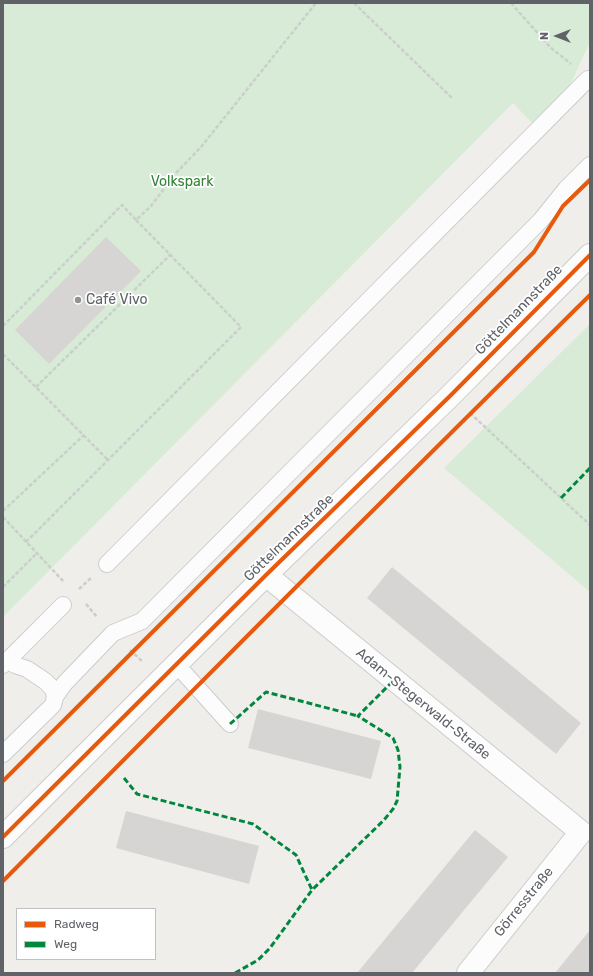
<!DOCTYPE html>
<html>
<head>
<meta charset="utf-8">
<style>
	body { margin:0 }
	#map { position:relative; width:593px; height:976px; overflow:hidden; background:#efeeea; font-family:Rubik,sans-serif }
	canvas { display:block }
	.frame { position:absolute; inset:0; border:4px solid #5f6368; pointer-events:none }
	.legend { position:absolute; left:16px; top:908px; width:140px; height:52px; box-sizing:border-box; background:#fff; border:1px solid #bfc1c3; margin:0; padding:5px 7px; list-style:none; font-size:12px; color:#5f6368 }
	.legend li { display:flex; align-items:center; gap:8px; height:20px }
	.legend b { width:20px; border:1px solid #bfc1c3 }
	.north { position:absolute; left:537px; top:16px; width:40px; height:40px; -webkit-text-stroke:3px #fff; paint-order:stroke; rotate:270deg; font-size:11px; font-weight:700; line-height:16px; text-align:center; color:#5f6368 }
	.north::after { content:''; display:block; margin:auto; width:14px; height:18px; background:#5f6368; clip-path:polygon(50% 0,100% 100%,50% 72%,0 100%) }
</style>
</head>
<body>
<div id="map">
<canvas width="593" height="976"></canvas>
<div class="frame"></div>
<ul class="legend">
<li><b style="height:5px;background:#e8590c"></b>Radweg</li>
<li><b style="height:5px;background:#00873e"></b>Weg</li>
</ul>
<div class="north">N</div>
</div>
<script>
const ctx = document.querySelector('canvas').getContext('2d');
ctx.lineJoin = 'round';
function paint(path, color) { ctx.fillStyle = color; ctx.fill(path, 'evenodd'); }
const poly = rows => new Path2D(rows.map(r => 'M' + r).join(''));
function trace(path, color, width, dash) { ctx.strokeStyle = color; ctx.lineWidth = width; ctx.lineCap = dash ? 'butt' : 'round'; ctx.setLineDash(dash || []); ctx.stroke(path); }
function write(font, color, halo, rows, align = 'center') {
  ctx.font = font + ' Rubik,sans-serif'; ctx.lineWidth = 3.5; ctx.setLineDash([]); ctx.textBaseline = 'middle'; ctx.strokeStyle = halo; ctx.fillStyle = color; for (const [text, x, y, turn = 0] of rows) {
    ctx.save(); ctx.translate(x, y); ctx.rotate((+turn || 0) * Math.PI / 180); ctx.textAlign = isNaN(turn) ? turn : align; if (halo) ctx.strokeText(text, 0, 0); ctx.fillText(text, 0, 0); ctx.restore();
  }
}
paint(poly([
	[3,3,590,3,590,42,569,87,534,125,513,103,3,617],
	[590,324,590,592,444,468]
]), '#d8ebd6');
paint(poly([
	[106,237,141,271,49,364,15,330],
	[392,567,581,723,556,754,367,598],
	[258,709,381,741,371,779,248,748],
	[126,811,259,846,249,884,116,848],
	[475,830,508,857,412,973,357,973],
	[590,930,590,973,555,973]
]), '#d6d5d3');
const service = poly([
	[107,564,588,79,590,81],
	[176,664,230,724],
	[3,665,63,605],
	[55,697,64,684,113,633,142,621,541,220,566,189,590,165],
	[3,754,53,705,55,697,53,689,45,681,27,669,15,665,9,659]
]);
const minor = poly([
	[266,575,581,832,468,973]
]);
const tertiary = poly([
	[3,837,266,575,450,396,590,255]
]);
trace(service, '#cbcccc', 18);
trace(minor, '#cbcccc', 24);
trace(tertiary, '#cbcccc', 24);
trace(poly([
	[354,3,453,99],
	[511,3,550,47,571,64],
	[3,326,122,205,136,220,151,206,176,173,201,147,316,3],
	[3,354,108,460],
	[36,387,171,254],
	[470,413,590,525],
	[3,511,84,435],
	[3,517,64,582],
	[26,542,241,327,136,220],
	[3,587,37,553],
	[79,589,91,578],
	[86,604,97,617],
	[130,650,143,662]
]), '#cacfcc', 2.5, [4, 2]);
trace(service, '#fdfcfc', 16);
trace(minor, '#fdfcfc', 22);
trace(tertiary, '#fdfcfc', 22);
trace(poly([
	[561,498,590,468],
	[230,724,266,692,358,716],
	[124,778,137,794,253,824,296,855,312,890],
	[235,973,258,960,270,948,312,890,384,820,393,809,397,801,400,767,398,750,393,738,358,716,394,680]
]), '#00873e', 3, [6, 3]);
trace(poly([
	[3,781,534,252,563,206,590,180],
	[3,837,266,575,450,396,590,255],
	[3,881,320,563,590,295]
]), '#e8590c', 4);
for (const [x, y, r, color] of [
	[78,300,4,"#919496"]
]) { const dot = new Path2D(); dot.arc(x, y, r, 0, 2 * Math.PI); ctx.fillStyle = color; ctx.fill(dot); trace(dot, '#fff', 1.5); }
write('14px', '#348238', '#fff', [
	["Volkspark",182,182]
]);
write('14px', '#5f6368', '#fff', [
	["Café Vivo",86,300]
], 'left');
write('14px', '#5f6368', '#fff', [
	["Göttelmannstraße",519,310,-46],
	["Göttelmannstraße",289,538,-44],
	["Adam-Stegerwald-Straße",423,704,39],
	["Görresstraße",524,902,-51]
]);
</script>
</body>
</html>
